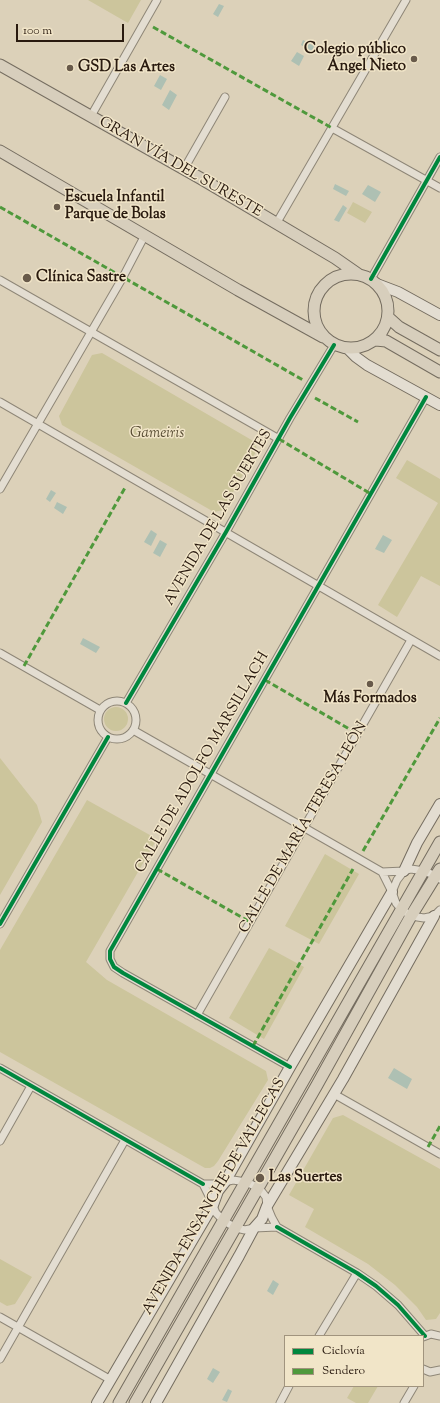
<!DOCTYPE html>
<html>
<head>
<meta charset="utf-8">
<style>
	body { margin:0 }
	#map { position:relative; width:440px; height:1403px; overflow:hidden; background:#dcd1b9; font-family:"Sorts Mill Goudy",serif }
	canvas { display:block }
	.legend { position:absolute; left:284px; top:1335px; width:140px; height:52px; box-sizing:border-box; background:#f1e5c8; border:1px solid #a1947e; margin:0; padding:5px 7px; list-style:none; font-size:12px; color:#291a0f }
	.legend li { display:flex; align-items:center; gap:8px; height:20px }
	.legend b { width:20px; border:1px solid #a1947e }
	.scale { position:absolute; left:16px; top:24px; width:108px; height:18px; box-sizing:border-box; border:2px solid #291a0f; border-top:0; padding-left:5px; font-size:12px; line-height:14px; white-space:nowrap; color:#291a0f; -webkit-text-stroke:3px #f1e5c8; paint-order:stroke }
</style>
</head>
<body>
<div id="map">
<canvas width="440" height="1403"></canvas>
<ul class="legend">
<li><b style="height:5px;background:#00873e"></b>Ciclovía</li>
<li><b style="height:5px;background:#4f993c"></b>Sendero</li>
</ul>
<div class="scale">100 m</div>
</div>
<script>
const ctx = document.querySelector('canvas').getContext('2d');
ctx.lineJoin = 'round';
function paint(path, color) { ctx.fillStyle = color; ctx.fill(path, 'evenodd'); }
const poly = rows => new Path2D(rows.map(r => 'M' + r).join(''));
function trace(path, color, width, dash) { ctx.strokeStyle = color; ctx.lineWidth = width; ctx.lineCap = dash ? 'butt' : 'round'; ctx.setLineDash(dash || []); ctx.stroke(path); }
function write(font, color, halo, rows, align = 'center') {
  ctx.font = font + ' "Sorts Mill Goudy",serif'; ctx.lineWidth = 3; ctx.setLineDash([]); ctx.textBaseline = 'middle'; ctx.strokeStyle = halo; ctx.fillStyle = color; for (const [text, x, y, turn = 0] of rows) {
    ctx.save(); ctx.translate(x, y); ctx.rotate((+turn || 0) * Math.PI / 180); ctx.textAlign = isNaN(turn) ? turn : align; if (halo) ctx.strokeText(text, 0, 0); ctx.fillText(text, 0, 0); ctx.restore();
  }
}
paint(poly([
	[88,0,141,0,128,23],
	[353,202,372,212,365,223,347,213],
	[102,353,255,442,257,450,223,510,214,512,62,425,59,416,92,355],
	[407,460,440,479,440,586,421,576,397,617,378,605,438,503,396,478],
	'104 719a12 12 0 1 1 24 0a12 12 0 1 1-24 0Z',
	[0,758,37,805,42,822,0,895],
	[87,800,157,839,86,962,107,980,266,1071,268,1080,218,1161,214,1166,210,1168,205,1168,0,1052,0,950],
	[325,854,359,874,319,944,285,926],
	[269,948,304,967,264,1039,229,1018],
	[343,1115,440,1169,440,1313,436,1319,426,1320,417,1307,395,1285,368,1264,305,1227,314,1209,289,1195,333,1118],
	[0,1259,32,1277,15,1304,7,1306,0,1302],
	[354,1386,378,1386,368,1403,356,1403,347,1398]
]), '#ccc59c');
paint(poly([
	[219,4,224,6,218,17,213,14],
	[303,40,314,46,312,51,301,45],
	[297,52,304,56,299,66,291,61],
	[160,75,167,79,161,90,154,86],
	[170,90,177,95,169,110,162,105],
	[335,184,349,191,346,196,333,189],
	[368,185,381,192,375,202,362,194],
	[343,205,347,208,339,222,334,220],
	[51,490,56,493,50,502,46,499],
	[57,502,67,507,63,514,54,508],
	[151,530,157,534,151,546,144,542],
	[383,535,392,540,384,553,375,549],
	[160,540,167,544,160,557,153,553],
	[83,638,100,647,96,653,80,644],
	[394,1068,412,1079,407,1089,388,1078],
	[273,1280,279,1284,273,1295,267,1291],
	[213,1368,220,1372,213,1383,207,1379],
	[228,1389,232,1391,227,1402,222,1400]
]), '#aec0b3');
const street = poly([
	[91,116,157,0],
	[332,128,440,188],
	[184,169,225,97],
	[276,224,406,0],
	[371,279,440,157],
	[0,280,279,439],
	[0,402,440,656],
	[0,489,123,277,145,235],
	[0,653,100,710],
	'98 720a19 19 0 1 1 38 0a19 19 0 1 1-38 0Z',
	[126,703,226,532,290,418,334,345],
	[133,730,382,872,392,892,396,903,401,909,411,916,424,918,434,916,440,910],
	[382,872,404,871,411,869,424,871,436,876,440,879],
	[392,892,397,880,404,871],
	[0,924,108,737],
	[197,1015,411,640],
	[290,1067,123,973,114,967,110,959,110,951,426,397],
	[0,1068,203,1184],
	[334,1094,440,1154],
	[0,1141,31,1086],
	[277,1227,254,1228,245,1230,236,1228,224,1221,216,1213,209,1196,203,1184,215,1184,233,1180,246,1182,259,1188,266,1197,267,1206,272,1218,277,1227,357,1273,376,1286,398,1305,425,1336],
	[0,1317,111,1380],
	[319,1336,357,1273],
	[423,1337,431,1334,440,1336],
	[0,1359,125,1140],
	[423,1369,430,1372,440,1370],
	[280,1403,289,1386],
	[404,1403,414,1386]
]);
const secondary = poly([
	[377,284,398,292,440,315],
	[348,349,356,357,367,365,440,405],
	[404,871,417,843,440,804],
	[97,1403,213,1205,218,1191,225,1182,290,1067,392,892],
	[156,1403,239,1256,254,1228,262,1219,267,1206,343,1079,434,916]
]);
const primary = poly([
	[0,65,200,178,335,258,358,274],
	[0,151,238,290,323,337],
	'314 311a37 37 0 1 1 74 0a37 37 0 1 1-74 0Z',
	[389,318,399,327,440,350],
	[376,340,386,341,440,372],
	[119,1403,440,842],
	[135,1403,317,1085,411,916,440,869]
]);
trace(street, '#8e8677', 9);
trace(secondary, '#756d60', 12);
trace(primary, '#756d60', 13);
trace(street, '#e3ddd1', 7);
trace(secondary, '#e3ddd1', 10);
trace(primary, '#d7cebc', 11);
trace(poly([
	[153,27,332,128],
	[0,207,303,380],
	[315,398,358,422],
	[279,439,371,494],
	[24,666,126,486],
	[265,680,358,734],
	[363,851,440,718],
	[157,869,250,922],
	[253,1046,353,869],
	[428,1147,440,1126]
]), '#4f993c', 3, [6, 3]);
trace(poly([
	[371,279,440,157],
	[126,703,226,532,290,418,334,345],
	[0,924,108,737],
	[290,1067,123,973,114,967,110,959,110,951,426,397],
	[0,1068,203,1184],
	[277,1227,357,1273,376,1286,398,1305,425,1336]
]), '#00873e', 4);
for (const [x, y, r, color] of [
	[414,59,4,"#685a4a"],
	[70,68,4,"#685a4a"],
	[57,207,4,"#685a4a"],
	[27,278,5,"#685a4a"],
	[370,684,4,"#685a4a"],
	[260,1178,5,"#685a4a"]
]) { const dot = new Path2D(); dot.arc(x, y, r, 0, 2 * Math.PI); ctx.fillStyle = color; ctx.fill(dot); trace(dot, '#f1e5c8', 1.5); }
write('bold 15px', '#291a0f', '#f1e5c8', [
	["Colegio público",406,50,"right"],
	["Ángel Nieto",406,67,"right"],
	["GSD Las Artes",78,68],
	["Escuela Infantil",65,198],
	["Parque de Bolas",65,215],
	["Clínica Sastre",36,278],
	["Más Formados",370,699,"center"],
	["Las Suertes",269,1178]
], 'left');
write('15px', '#291a0f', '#f1e5c8', [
	["GRAN VÍA DEL SURESTE",180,168,30],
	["AVENIDA DE LAS SUERTES",219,518,-60],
	["CALLE DE ADOLFO MARSILLACH",203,763,-60],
	["CALLE DE MARÍA TERESA LEÓN",304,828,-60],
	["AVENIDA ENSANCHE DE VALLECAS",215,1197,-60]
]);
write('italic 15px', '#564b32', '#f1e5c8', [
	["Gameiris",157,434]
]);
</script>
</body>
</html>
